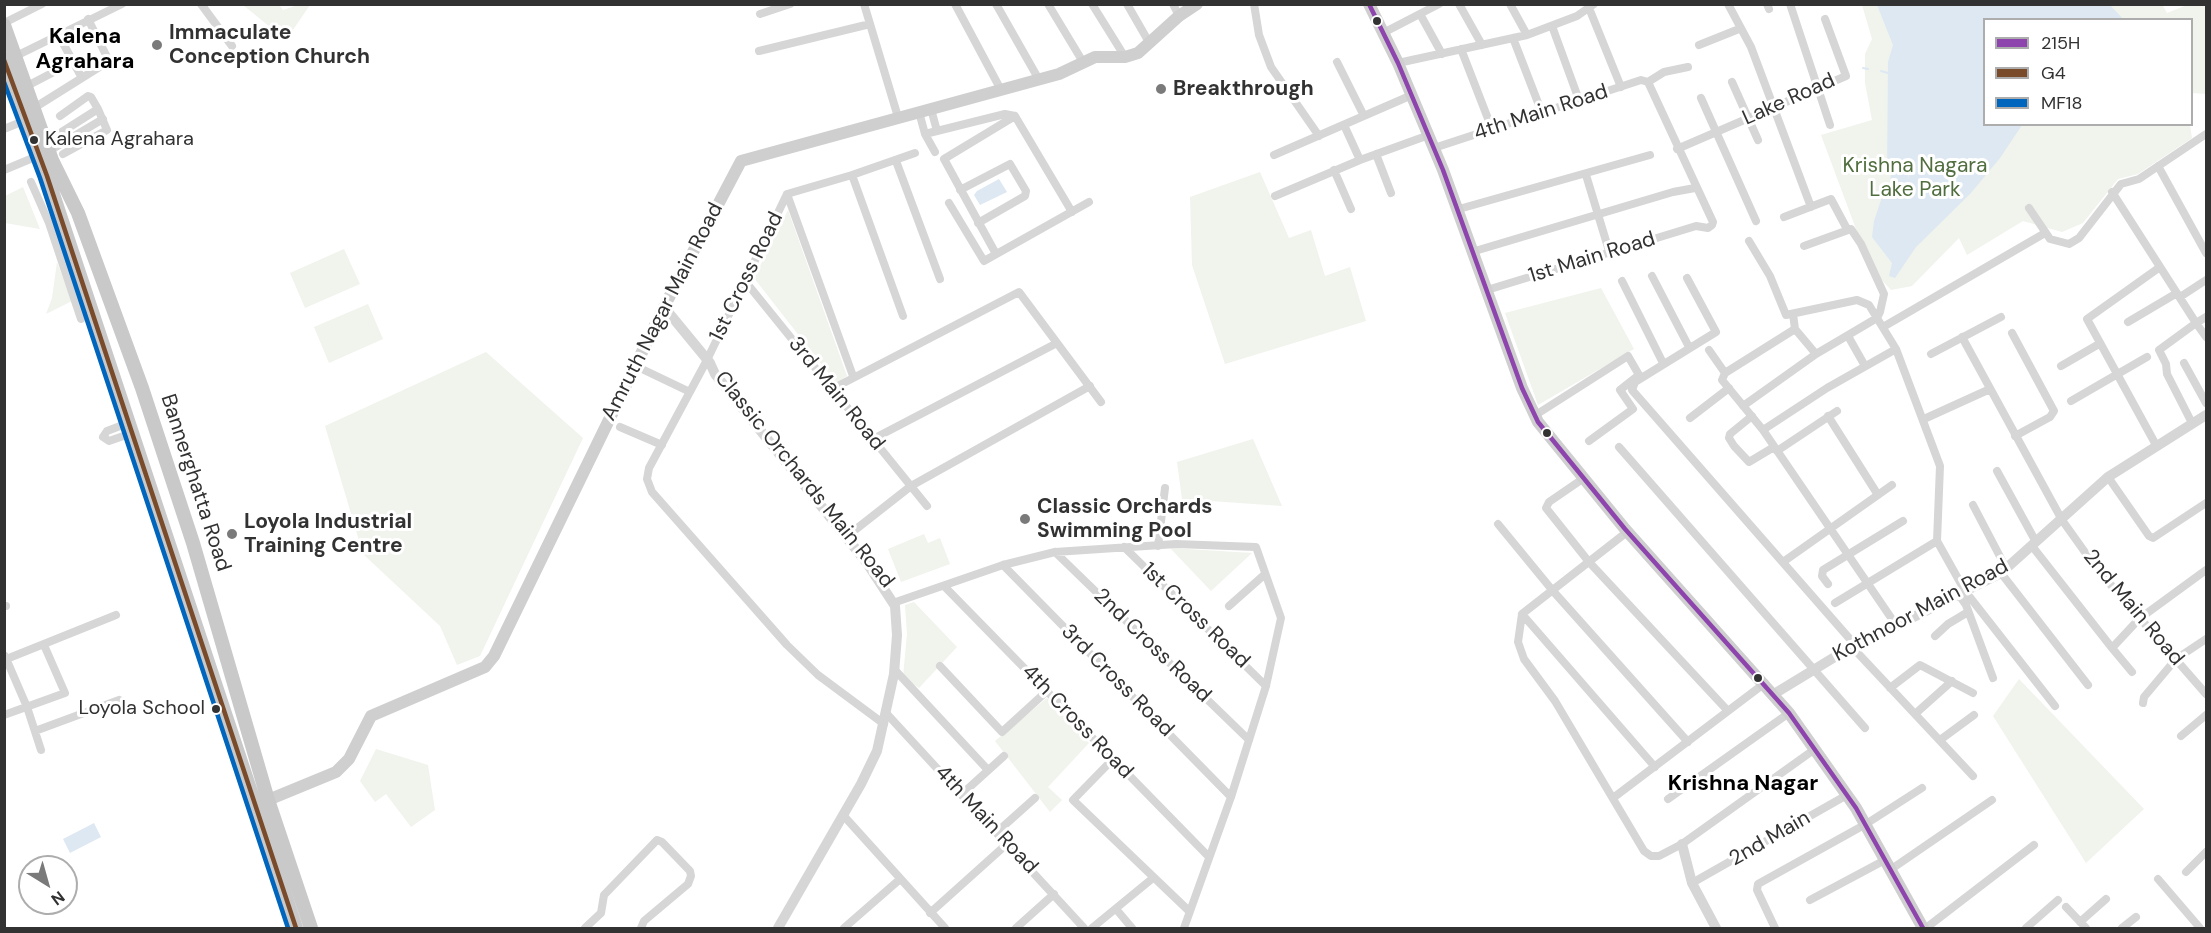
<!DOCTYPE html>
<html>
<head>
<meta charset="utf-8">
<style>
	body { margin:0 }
	#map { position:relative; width:2211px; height:933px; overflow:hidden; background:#fff; font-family:"DM Sans",sans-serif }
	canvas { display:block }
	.frame { position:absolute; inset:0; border:6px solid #323232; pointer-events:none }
	.legend { position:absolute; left:1983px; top:18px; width:210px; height:108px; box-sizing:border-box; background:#fff; border:2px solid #adadad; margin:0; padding:8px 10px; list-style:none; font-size:18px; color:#323232 }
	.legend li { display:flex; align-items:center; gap:12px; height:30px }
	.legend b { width:30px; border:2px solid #adadad }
	.north { position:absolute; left:18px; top:855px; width:60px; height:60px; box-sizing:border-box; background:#fff; border:2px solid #adadad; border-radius:50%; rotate:143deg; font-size:16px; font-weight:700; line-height:24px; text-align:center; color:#323232 }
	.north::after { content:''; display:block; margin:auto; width:21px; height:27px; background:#7a7a7a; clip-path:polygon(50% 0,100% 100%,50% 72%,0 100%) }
</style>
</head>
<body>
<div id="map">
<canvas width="2211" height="933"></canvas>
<div class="frame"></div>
<ul class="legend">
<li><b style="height:8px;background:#8e44ad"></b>215H</li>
<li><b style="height:8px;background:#7a4b2a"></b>G4</li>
<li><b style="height:8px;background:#0065bd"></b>MF18</li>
</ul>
<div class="north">N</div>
</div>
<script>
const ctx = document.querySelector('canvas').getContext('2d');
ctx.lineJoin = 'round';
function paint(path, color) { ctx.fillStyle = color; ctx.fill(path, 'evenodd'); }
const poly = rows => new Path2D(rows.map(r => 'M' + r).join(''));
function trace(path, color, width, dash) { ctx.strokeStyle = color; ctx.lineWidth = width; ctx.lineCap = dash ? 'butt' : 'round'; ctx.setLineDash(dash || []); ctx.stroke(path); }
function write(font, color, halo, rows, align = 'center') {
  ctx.font = font + ' "DM Sans",sans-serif'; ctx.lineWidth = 6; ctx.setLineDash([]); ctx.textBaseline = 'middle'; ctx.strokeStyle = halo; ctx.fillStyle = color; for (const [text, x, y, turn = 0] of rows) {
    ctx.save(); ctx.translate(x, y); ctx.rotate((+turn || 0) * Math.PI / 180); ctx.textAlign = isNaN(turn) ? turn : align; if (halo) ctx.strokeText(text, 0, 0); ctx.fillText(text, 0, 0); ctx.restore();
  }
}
paint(poly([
	[2162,4,2167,13,2187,5,2206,5,2206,94,2192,93,2192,20,1984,20,1984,124,2190,125,2192,138,2138,174,2118,179,2083,223,2062,232,2023,221,1967,255,1959,238,1912,286,1891,290,1879,277,1856,229,1821,135,1872,120,1865,83,1865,54,1872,39,1862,5],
	[243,5,279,5,283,10,298,5,310,5,286,40],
	[1260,172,1289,238,1311,230,1325,276,1350,267,1366,321,1225,364,1192,265,1190,197],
	[23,187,40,229,5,223,5,196],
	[788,210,847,376,836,383,754,278],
	[344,249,360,284,305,308,290,273],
	[57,262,72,301,46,314,52,298],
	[1601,288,1634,349,1538,405,1505,313],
	[368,304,383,339,329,363,314,327],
	[486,352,583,438,480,656,457,665,440,626,363,554,325,426],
	[1253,439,1282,506,1182,499,1177,462],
	[924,534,928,543,940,538,950,564,901,582,888,549],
	[1170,548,1252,553,1211,591],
	[914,602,957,647,919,688,903,677,907,634,905,605],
	[2019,679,2144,809,2086,863,1993,716],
	[1047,698,1089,743,1048,787,1062,800,1050,812,995,741],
	[376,749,428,765,435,810,411,827,386,794,375,802,360,781]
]), '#f0f4ed');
paint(poly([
	[1877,5,2110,5,2123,19,1984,20,1984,124,2022,125,2000,158,1970,194,1916,247,1895,278,1889,276,1892,263,1872,237,1874,221,1886,185,1909,185,1890,184,1891,173,1908,174,1909,179,1909,173,1887,172,1888,62,1893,45],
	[999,179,1007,192,980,205,974,195,977,191],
	[94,823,101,837,70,853,63,839]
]), '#dde8f2');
trace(poly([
	[1863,68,1868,69],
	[1881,71,1888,73]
]), '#dde8f2', 2);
trace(poly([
	[201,4,232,46],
	[864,4,898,117],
	[955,4,1001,90],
	[996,4,1038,78],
	[1048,4,1083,62],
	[1092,4,1125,57],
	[1127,4,1150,44],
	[1173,4,1179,16],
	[1254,4,1259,35,1271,67,1319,136],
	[1459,4,1482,45],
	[1510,4,1527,35],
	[1728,4,1751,47,1811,207],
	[1767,4,1769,9],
	[1790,4,1830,125],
	[1589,8,1621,87],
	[760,14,790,4],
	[1420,14,1442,54],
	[4,23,42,4],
	[1552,26,1579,100],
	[1383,33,1439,4],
	[58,34,82,78],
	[1513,38,1542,113],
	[1699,45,1739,29],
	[1461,49,1492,129],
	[759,51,870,24],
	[16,56,122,4],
	[1337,62,1364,116],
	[1398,63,1527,35,1577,16,1594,4],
	[1648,82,1664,72,1688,67],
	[1732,82,1758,140],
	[27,86,73,62],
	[1701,98,1756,221],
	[34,108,109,61,88,19],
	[931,109,937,131],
	[919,112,925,134,935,152],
	[4,129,26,120],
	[925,134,1005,114,1015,116,1072,212],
	[46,142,98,109,91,97,88,96,60,116],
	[1434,148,1641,80,1648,82],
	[1677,149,1846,76,1825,19],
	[49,151,103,119],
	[63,154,107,130,98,109],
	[1376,154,1391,193],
	[1274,155,1412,95],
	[1360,160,1429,135],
	[896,161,940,279],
	[2158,166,2206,253],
	[4,170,40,155],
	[1334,170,1351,209],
	[852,175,903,316],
	[1586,175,1610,254],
	[31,182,49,223,81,319],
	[960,190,1010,164,1026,191,1025,196,978,223],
	[2112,192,2196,323,2159,350,2166,364,2167,374,2192,423],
	[787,194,853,376],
	[1275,196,1360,160,1344,125],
	[949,203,984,261,1089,202],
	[2029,208,2050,239,2069,244,2079,238,2121,184,2139,179,2206,134],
	[1459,209,1650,155],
	[1784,217,1831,199,1847,229],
	[1749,241,1770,276,1786,315,1857,300,1869,305,1896,349,1940,466,1937,541,1835,603],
	[1475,251,1673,192,1695,188],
	[996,254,944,159,1015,116],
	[1652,276,1689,347],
	[1687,278,1716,332,1635,382,1632,390,1856,646],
	[745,281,927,506],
	[1622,281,1663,363],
	[1487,290,1696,226,1708,228,1712,225,1713,222,1648,82],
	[2180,297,2206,280],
	[1793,314,1795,329,1816,354],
	[2206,317,2196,323,2206,337],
	[2128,322,2177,293],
	[1883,327,2045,233],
	[1795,329,1725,373,1722,380,1763,430,1896,625],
	[2012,333,2054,411,2050,417,2015,436],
	[1848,336,1865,366],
	[1962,337,2062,520,2097,569,2206,694],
	[1709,350,1725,373],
	[1931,354,2001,317],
	[2184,363,2206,403],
	[2061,366,2099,344],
	[644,370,690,392],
	[832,389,1019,292,1101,402],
	[2071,401,2147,357],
	[1743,406,1816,354,1877,318,1880,312,1884,294,1861,244,1851,229,1804,246],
	[1534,416,1628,356,1639,375,1620,390,1633,409,1589,441],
	[1752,416,1730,434,1729,438,1734,446,1749,462,1774,447],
	[1828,416,1878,495],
	[1690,418,1729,388],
	[1924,419,1990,389],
	[128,423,107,431,103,437,109,441,132,433],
	[620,427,662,445],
	[1763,430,1827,388,1896,349],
	[873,439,1057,343],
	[2156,445,2087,319,2160,267],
	[1619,447,1865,728],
	[1777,451,1837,411],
	[1997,471,2036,542],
	[2108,477,2149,536,2153,538,2206,503],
	[1584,478,1549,502,1546,508,1589,562,1728,711],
	[1973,505,2006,568],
	[1498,524,1553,591,1688,742],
	[1627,532,1522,614,1518,642,1524,659,1555,701,1644,851,1651,856,1659,856,1682,844,1815,749],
	[846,537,911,486,1090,386],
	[1937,541,1965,591,2055,706],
	[1158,546,1165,488],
	[2032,546,2112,648,2139,619,2206,570],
	[1124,547,1266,686],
	[1055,552,1249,740],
	[1783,562,1892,485],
	[1003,565,1231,797],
	[2001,573,2088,685],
	[1828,584,1822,576,1823,570,1903,521],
	[944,586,1209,857],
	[1958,594,1966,605,1993,678],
	[893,603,1003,565,1055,552,1176,544,1256,547,1281,618,1266,686,1231,797,1184,928],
	[4,606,6,606],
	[1229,606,1264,575],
	[1522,614,1655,767],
	[1935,636,1948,624,1968,612],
	[1853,648,1973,776],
	[2112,648,2132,672],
	[5,656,27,707,41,750],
	[4,660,116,615],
	[940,666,1002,732,1047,691],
	[894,669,988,770],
	[1890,688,1920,665,1973,693],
	[2143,703,2144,697,2176,659,2206,639],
	[886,713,1084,928],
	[1915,714,1952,681],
	[4,715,65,693,44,645],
	[884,724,818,675,787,645,652,492,647,479,649,468,707,360,787,194,852,175,915,153],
	[35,731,119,700],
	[2181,736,2206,715],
	[1940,740,1974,715],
	[1113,759,1073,800,1189,911],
	[962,794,1004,756],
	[1613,798,1765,683],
	[1668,799,1789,713],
	[843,815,945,928],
	[997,832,1035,798],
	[1890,870,1992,800],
	[2186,872,2206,852],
	[2158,879,2200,928],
	[1692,883,1847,795],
	[1810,900,1885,860],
	[2066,907,2086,928],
	[1116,909,1132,928],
	[930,913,1008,843],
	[2080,922,2106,899],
	[585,928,601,913,604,895,657,840,662,842,690,871,691,876,688,884,644,921,641,928],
	[844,928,899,880],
	[1016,928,1054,894],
	[1092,928,1153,878],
	[1775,928,1757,890,1758,884,1866,824,1922,788],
	[1926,928,2034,845],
	[2026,928,2058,900],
	[2122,928,2136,917]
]), '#d6d6d6', 8);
trace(poly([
	[664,307,710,363,715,374,867,563,895,606,897,635,894,674,877,751,861,784,778,928],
	[1774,694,1838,655,2001,573,2108,477,2206,415],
	[1682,844,1692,883,1716,928]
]), '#d6d6d6', 10);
trace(poly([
	[1369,4,1398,63,1443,170,1522,388,1538,422,1625,529,1789,713,1856,808,1923,928],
	[268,800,336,772,349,759,371,716,485,667,494,656,664,307,741,161,1059,74,1095,57,1125,57,1138,53,1179,16,1197,4]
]), '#cfcfcf', 12);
trace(poly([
	[4,25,52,160,78,213,142,388,193,543,268,800,311,928],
	[4,59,47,176,296,928]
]), '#c9c9c9', 14);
trace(poly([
	[1369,4,1398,63,1443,170,1522,388,1538,422,1625,529,1789,713,1856,808,1923,928]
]), '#8e44ad', 4.5);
trace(poly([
	[4,60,47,176,296,928]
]), '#7a4b2a', 4.5);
trace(poly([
	[4,82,40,178,288,928]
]), '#0065bd', 4.5);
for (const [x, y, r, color] of [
	[1377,21,5,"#323232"],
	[157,45,6,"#7a7a7a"],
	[1161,89,6,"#7a7a7a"],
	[34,140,5,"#323232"],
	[1547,433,5,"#323232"],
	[1025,519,6,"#7a7a7a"],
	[232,534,6,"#7a7a7a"],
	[1758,678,5,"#323232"],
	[216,709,5,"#323232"]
]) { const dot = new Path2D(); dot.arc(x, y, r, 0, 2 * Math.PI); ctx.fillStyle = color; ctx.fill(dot); trace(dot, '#fff', 2); }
write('20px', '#323232', '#fff', [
	["Kalena Agrahara",45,140],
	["Loyola School",205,709,"right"]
], 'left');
write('bold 21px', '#323232', '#fff', [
	["Immaculate",169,33],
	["Conception Church",169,57],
	["Breakthrough",1173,89],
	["Classic Orchards",1037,507],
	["Swimming Pool",1037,531],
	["Loyola Industrial",244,522],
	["Training Centre",244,546]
], 'left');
write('21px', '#323232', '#fff', [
	["Lake Road",1789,100,-24],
	["4th Main Road",1541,113,-18],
	["1st Main Road",1592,258,-17],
	["1st Cross Road",747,277,-64],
	["Amruth Nagar Main Road",663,312,-63],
	["3rd Main Road",836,394,51],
	["Classic Orchards Main Road",804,480,51],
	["Bannerghatta Road",195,483,72],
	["2nd Main Road",2133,608,50],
	["Kothnoor Main Road",1921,611,-28],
	["1st Cross Road",1195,616,44],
	["2nd Cross Road",1152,646,44],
	["3rd Cross Road",1117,681,45],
	["4th Cross Road",1077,722,46],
	["4th Main Road",986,820,47],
	["2nd Main",1770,839,-30]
]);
write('21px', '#516e3f', '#fff', [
	["Krishna Nagara",1915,166],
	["Lake Park",1915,190]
]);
write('bold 22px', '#000', '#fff', [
	["Kalena",85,37],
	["Agrahara",85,62],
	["Krishna Nagar",1743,784]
]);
</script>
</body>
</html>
